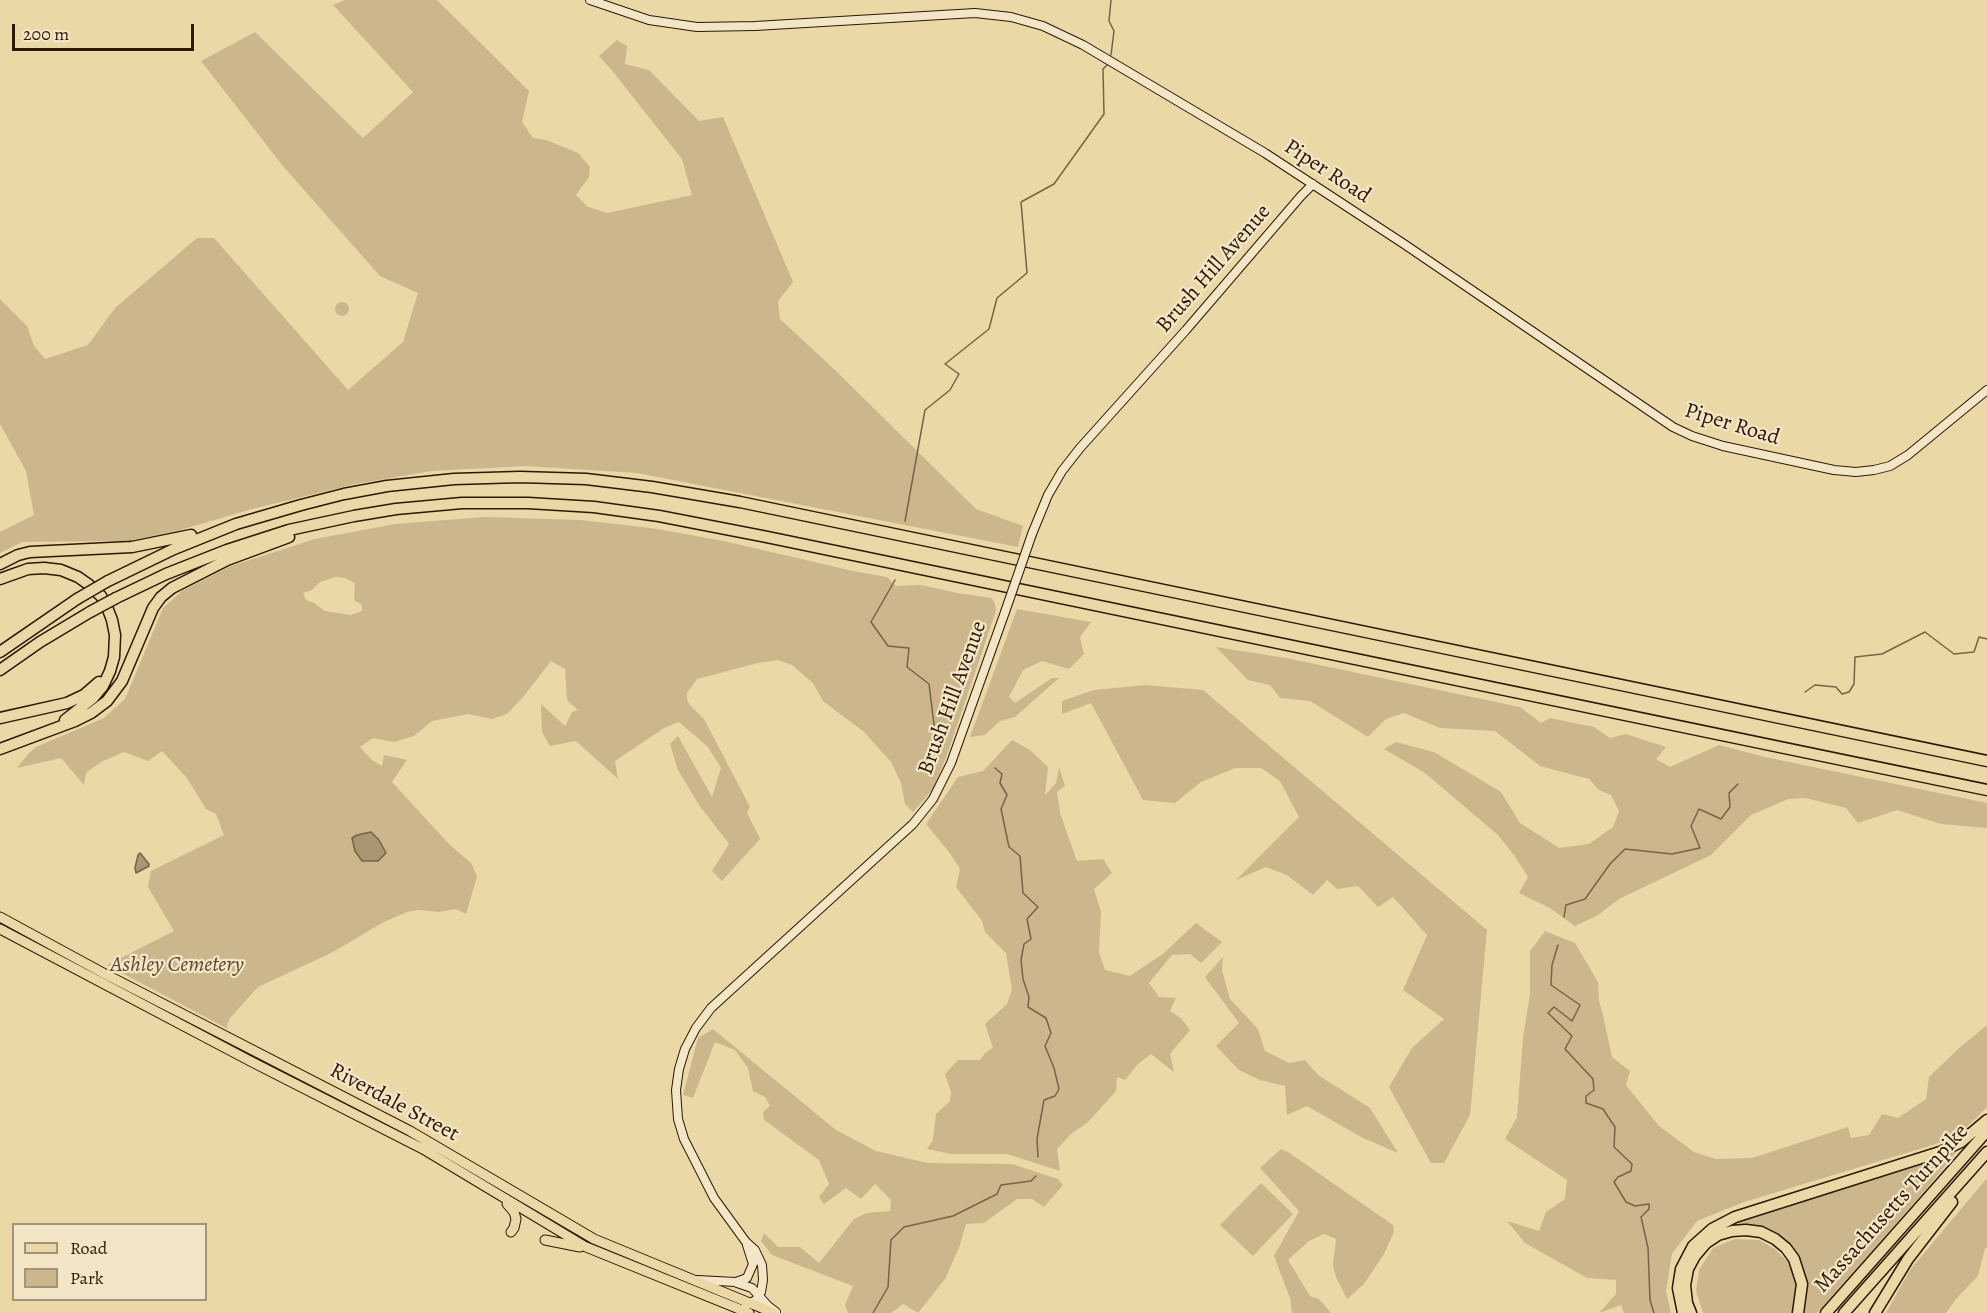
<!DOCTYPE html>
<html>
<head>
<meta charset="utf-8">
<style>
	body { margin:0 }
	#map { position:relative; width:1987px; height:1313px; overflow:hidden; background:#ebd8a7; font-family:Alegreya,serif }
	canvas { display:block }
	.legend { position:absolute; left:12px; top:1223px; width:195px; height:78px; box-sizing:border-box; background:#f2e6c6; border:2px solid #a39379; margin:0; padding:8px 10px; list-style:none; font-size:18px; color:#2d1705 }
	.legend li { display:flex; align-items:center; gap:12px; height:30px }
	.legend b { width:30px; border:2px solid #a39379 }
	.scale { position:absolute; left:12px; top:24px; width:182px; height:27px; box-sizing:border-box; border:3px solid #2d1705; border-top:0; padding-left:8px; font-size:18px; line-height:21px; white-space:nowrap; color:#2d1705; -webkit-text-stroke:4px #f2e6c6; paint-order:stroke }
</style>
</head>
<body>
<div id="map">
<canvas width="1987" height="1313"></canvas>
<ul class="legend">
<li><b style="height:8px;background:#ebd8a7"></b>Road</li>
<li><b style="height:16px;background:#cbb78b"></b>Park</li>
</ul>
<div class="scale">200 m</div>
</div>
<script>
const ctx = document.querySelector('canvas').getContext('2d');
ctx.lineJoin = 'round';
function paint(path, color) { ctx.fillStyle = color; ctx.fill(path, 'evenodd'); }
const poly = rows => new Path2D(rows.map(r => 'M' + r).join(''));
function trace(path, color, width, dash) { ctx.strokeStyle = color; ctx.lineWidth = width; ctx.lineCap = dash ? 'butt' : 'round'; ctx.setLineDash(dash || []); ctx.stroke(path); }
function write(font, color, halo, rows, align = 'center') {
  ctx.font = font + ' Alegreya,serif'; ctx.lineWidth = 4.5; ctx.setLineDash([]); ctx.textBaseline = 'middle'; ctx.strokeStyle = halo; ctx.fillStyle = color; for (const [text, x, y, turn = 0] of rows) {
    ctx.save(); ctx.translate(x, y); ctx.rotate((+turn || 0) * Math.PI / 180); ctx.textAlign = isNaN(turn) ? turn : align; if (halo) ctx.strokeText(text, 0, 0); ctx.fillText(text, 0, 0); ctx.restore();
  }
}
paint(poly([
	[345,0,437,0,529,91,522,122,533,138,546,140,578,153,590,167,589,177,576,195,588,207,607,213,692,195,682,159,610,68,599,56,617,40,627,46,625,64,649,70,699,121,723,117,793,282,778,301,780,319,835,370,976,509,1023,526,1018,547,637,473,526,466,432,471,356,484,252,509,177,531,127,541,22,542,0,553,0,532,34,515,26,471,0,424,0,299,27,326,34,346,45,359,88,345,115,308,197,238,214,238,348,390,403,342,418,293,380,276,282,165,201,61,255,32,363,138,413,92,333,5],
	'335 309a7 7 0 1 1 14 0a7 7 0 1 1-14 0Z',
	[484,517,580,520,651,528,724,541,853,571,887,577,896,586,921,585,957,593,992,598,995,604,996,611,947,755,933,789,913,812,905,804,901,783,891,762,864,732,823,701,813,683,792,665,778,660,758,663,697,679,687,693,687,699,689,704,704,719,750,807,747,813,760,839,722,881,712,871,729,844,699,805,678,770,670,744,678,736,712,797,721,768,708,747,679,722,664,728,615,761,618,779,576,741,550,746,542,732,541,704,565,726,572,712,578,710,567,700,565,669,551,661,524,696,507,714,492,719,468,714,432,721,414,736,394,742,373,738,360,747,372,760,382,766,384,755,407,760,392,782,449,844,472,864,477,877,466,914,456,909,439,912,418,910,407,912,384,922,331,953,258,987,230,1018,227,1025,228,1029,107,965,174,931,148,887,151,871,224,835,216,814,206,809,187,778,162,751,148,761,124,752,101,762,86,773,84,785,61,758,17,768,29,753,36,747,104,718,125,699,163,608,182,591,231,566,315,539,395,524],
	[335,577,345,578,355,583,354,600,362,605,362,611,351,615,325,611,314,603,306,600,303,593,312,590,320,582],
	[1017,609,1091,622,1080,637,1084,654,1069,669,1042,661,1023,670,1009,697,1015,703,1052,678,1059,678,1015,717,1000,721,985,735,970,737],
	[1216,647,1286,658,1520,707,1541,723,1550,718,1594,727,1610,738,1626,734,1666,747,1656,759,1670,767,1719,745,1765,757,1987,803,1987,828,1941,824,1897,810,1858,823,1846,808,1805,798,1788,799,1751,815,1711,855,1619,899,1598,915,1575,926,1550,908,1519,893,1528,877,1514,855,1498,835,1425,773,1384,749,1396,742,1434,752,1501,792,1520,823,1559,848,1589,844,1613,827,1619,811,1611,795,1599,790,1589,779,1540,766,1495,731,1440,728,1404,713,1386,719,1368,737,1310,701,1280,698,1270,685,1248,680],
	[1146,685,1203,690,1487,930,1470,1115,1444,1163,1431,1163,1389,1087,1412,1048,1444,1019,1403,990,1427,935,1393,897,1378,907,1358,886,1337,889,1327,880,1313,895,1287,875,1266,867,1236,880,1299,817,1280,781,1261,768,1235,768,1201,782,1175,803,1143,800,1091,703,1062,714,1062,701,1094,690],
	[1012,740,1030,750,1048,767,1045,795,1056,783,1059,767,1065,786,1057,792,1060,813,1077,861,1103,859,1112,873,1094,889,1101,912,1099,952,1105,970,1130,976,1164,953,1196,923,1222,942,1201,963,1190,954,1172,955,1149,983,1159,997,1176,998,1170,1011,1181,1018,1190,1030,1170,1054,1174,1072,1151,1054,1138,1064,1125,1080,1117,1077,1116,1091,1087,1123,1072,1133,1057,1149,1060,1171,1007,1154,951,1154,927,1149,933,1140,936,1114,950,1101,951,1092,945,1074,958,1060,980,1060,985,1053,993,1048,985,1024,1007,1004,1012,990,1006,953,985,932,982,921,956,887,960,869,949,852,926,824,958,777,983,771],
	[1545,931,1575,943,1598,982,1599,1001,1603,1015,1612,1057,1630,1071,1626,1085,1659,1126,1694,1152,1716,1159,1752,1158,1848,1127,1851,1138,1869,1135,1882,1114,1898,1118,1926,1099,1929,1077,1958,1049,1987,1025,1987,1107,1961,1133,1936,1144,1744,1202,1697,1221,1672,1254,1666,1291,1671,1313,1624,1313,1621,1305,1599,1313,1616,1294,1616,1280,1587,1278,1525,1243,1507,1221,1539,1231,1546,1212,1565,1199,1567,1180,1505,1139,1517,1117,1523,1038,1530,994,1530,951],
	[1223,957,1222,970,1230,999,1258,1029,1265,1051,1289,1063,1305,1060,1318,1075,1370,1108,1398,1153,1363,1138,1307,1106,1287,1115,1285,1086,1260,1080,1239,1070,1216,1046,1239,1023,1205,977],
	[713,1029,836,1130,876,1151,928,1163,1012,1164,1058,1179,1063,1185,1044,1207,1032,1199,1017,1199,984,1223,966,1224,959,1248,945,1279,918,1313,903,1304,891,1313,848,1313,845,1305,853,1286,772,1255,761,1241,764,1233,778,1247,800,1247,819,1263,854,1219,867,1213,890,1211,891,1200,875,1184,861,1199,846,1188,824,1204,819,1197,829,1184,819,1160,764,1120,763,1112,770,1106,765,1097,753,1091,748,1068,735,1050,715,1042,693,1098,683,1095,698,1038],
	[1281,1149,1288,1152,1393,1225,1394,1232,1384,1254,1364,1284,1347,1299,1336,1277,1333,1265,1336,1239,1324,1234,1309,1241,1288,1260,1310,1296,1319,1299,1331,1313,1292,1313,1290,1298,1274,1256,1299,1211,1260,1168],
	[1955,1150,1956,1152,1950,1160,1927,1188,1817,1313,1803,1313,1806,1284,1803,1268,1799,1258,1773,1233,1708,1236,1729,1223],
	[1987,1178,1987,1248,1985,1248,1978,1276,1956,1299,1946,1313,1886,1313,1910,1270],
	[1261,1183,1293,1214,1253,1256,1220,1225],
	[1735,1239,1759,1240,1775,1249,1789,1263,1796,1283,1794,1313,1703,1313,1696,1291,1699,1270,1713,1248]
]), '#cbb78b');
const water = poly([
	[371,832,379,840,386,853,378,861,362,861,355,851,352,838,357,835,371,832],
	[140,853,149,864,149,866,136,873,135,868,138,855,140,853]
]);
paint(water, '#aa9670');
trace(water, '#786345', 1.5);
trace(poly([
	[1111,55,1114,31,1109,21,1111,0],
	[905,521,925,410,950,390,959,374,945,364,989,329,997,298,1027,273,1021,202,1054,184,1104,114,1103,69,1107,65],
	[895,580,871,622,888,646,909,648,907,667,929,684,937,749],
	[1805,692,1815,685,1836,687,1842,694,1849,692,1854,684,1855,657,1882,654,1925,632,1954,654,1974,652,1979,637,1987,639],
	[995,768,1002,774,1000,783,1007,795,1001,809,1009,847,1020,856,1023,893,1038,907,1027,919,1031,939,1024,944,1021,960,1023,979,1029,997,1028,1007,1046,1018,1051,1033,1045,1046,1054,1068,1059,1089,1055,1096,1044,1100,1037,1139,1038,1157],
	[1564,917,1566,905,1585,899,1610,864,1625,849,1672,854,1700,848,1691,826,1699,809,1721,819,1730,807,1729,793,1738,784],
	[1558,945,1552,965,1551,985,1580,1005,1572,1021,1554,1007,1548,1013,1572,1036,1565,1049,1593,1079,1594,1090,1586,1096,1586,1103,1603,1109,1615,1127,1614,1147,1632,1164,1631,1171,1618,1177,1614,1182,1626,1202,1635,1206,1649,1204,1649,1209,1641,1217,1648,1248,1650,1300,1654,1313],
	[873,1313,888,1287,891,1240,904,1227,953,1216,997,1194,1001,1185,1031,1181,1036,1176]
]), '#786345', 1.5);
const secondary = poly([
	[590,0,649,20,697,27,755,26,975,13,1011,17,1043,26,1083,45,1265,153,1404,244,1673,427,1692,436,1723,446,1834,470,1856,472,1874,470,1890,466,1908,455,1987,390],
	[1032,534,1048,495,1062,471,1080,448,1186,330,1301,196,1313,184],
	[697,1280,736,1282,747,1278,753,1264,747,1245],
	[737,1283,752,1288,768,1306,776,1312],
	[746,1305,756,1300,761,1292,763,1280,762,1265,755,1250,746,1242,714,1198,684,1139,678,1119,676,1090,679,1069,685,1049,696,1028,711,1008,913,824,933,799,951,763,1005,612]
]);
const primary = poly([
	[0,917,105,974,410,1131,594,1239,774,1313],
	[0,929,252,1062,423,1149,586,1247,749,1313],
	[507,1204,514,1212,516,1219,514,1228,511,1232],
	[545,1240,580,1247]
]);
const highway = poly([
	[0,564,18,555,30,552,132,547,191,535],
	[0,579,28,569,44,568,61,570,78,577,88,584,101,596,107,607,112,620,115,635,114,657,110,671,103,686,93,698,65,720],
	[108,581,174,549,236,524,301,505,344,494,387,486,454,479,520,477,586,479,652,487,740,502,1987,761],
	[116,598,166,574,227,550,289,530,354,516,396,509,462,503,528,503,594,507,659,516,767,537,1987,790],
	[0,652,77,599],
	[0,670,40,642,90,612],
	[0,718,67,703,84,695,99,682],
	[0,749,75,721,91,713,107,701,122,681,153,608,161,597,172,588,227,560,289,537],
	[1683,1313,1678,1288,1681,1269,1693,1246,1712,1229,1735,1217,1940,1152,1961,1142,1987,1120],
	[1691,1313,1687,1303,1685,1285,1688,1269,1695,1256,1706,1243,1718,1235,1732,1231,1746,1230,1761,1232,1775,1239,1786,1248,1794,1259,1802,1284,1798,1313],
	[1826,1313,1987,1131],
	[1844,1313,1987,1152],
	[1875,1313,1908,1259,1952,1202]
]);
trace(secondary, '#2d1705', 10);
trace(primary, '#2d1705', 11);
trace(highway, '#2d1705', 13);
trace(secondary, '#f2e6c6', 8);
trace(primary, '#ebd8a7', 9);
trace(highway, '#ebd8a7', 10);
const secondaryBridge = poly([
	[1005,612,1032,534]
]);
const highwayBridge = poly([
	[77,599,108,581],
	[90,612,116,598]
]);
trace(secondaryBridge, '#2d1705', 10, []);
trace(highwayBridge, '#2d1705', 13, []);
trace(secondaryBridge, '#f2e6c6', 8);
trace(highwayBridge, '#ebd8a7', 10);
write('22px', '#2d1705', '#f2e6c6', [
	["Piper Road",1327,172,33],
	["Brush Hill Avenue",1214,269,-49],
	["Piper Road",1732,425,17],
	["Brush Hill Avenue",953,698,-70],
	["Riverdale Street",394,1103,28],
	["Massachusetts Turnpike",1892,1209,-48]
]);
write('italic 22px', '#5c472d', '#f2e6c6', [
	["Ashley Cemetery",177,966]
]);
</script>
</body>
</html>
